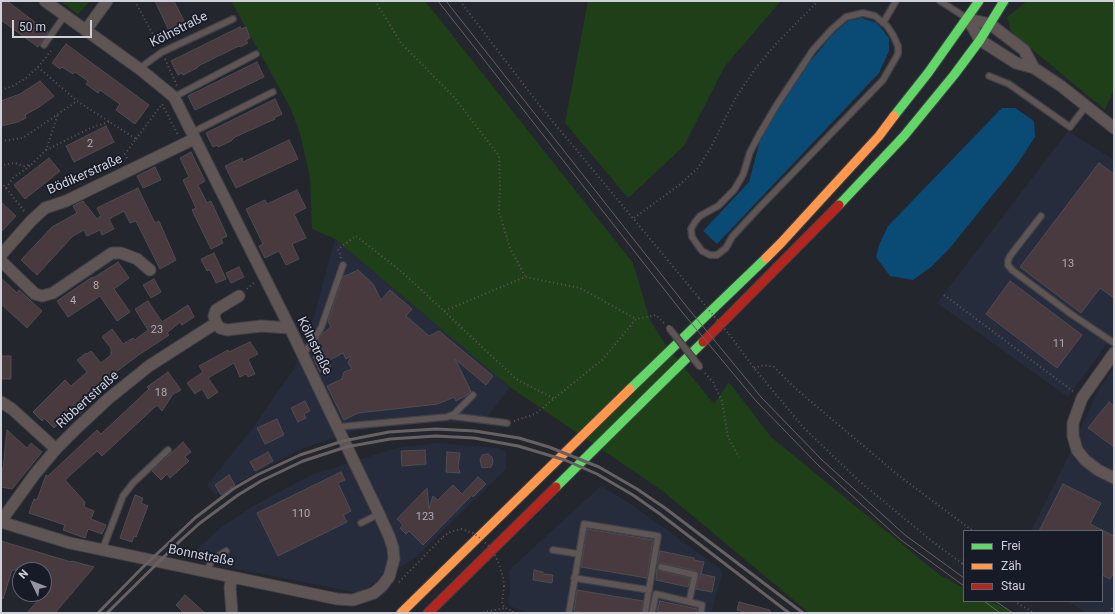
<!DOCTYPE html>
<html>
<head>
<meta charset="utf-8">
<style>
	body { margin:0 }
	#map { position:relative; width:1115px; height:614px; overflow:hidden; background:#24262d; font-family:Roboto,sans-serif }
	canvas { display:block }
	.frame { position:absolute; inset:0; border:2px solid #cfd2db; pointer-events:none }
	.legend { position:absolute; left:963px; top:530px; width:140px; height:72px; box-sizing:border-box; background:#171a27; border:1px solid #61646f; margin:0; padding:5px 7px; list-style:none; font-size:12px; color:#cfd2db }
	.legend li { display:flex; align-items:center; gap:8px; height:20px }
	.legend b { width:20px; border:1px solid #61646f }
	.north { position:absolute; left:12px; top:562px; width:40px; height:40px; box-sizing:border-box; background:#171a27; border:1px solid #61646f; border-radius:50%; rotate:313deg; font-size:11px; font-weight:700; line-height:16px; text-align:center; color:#cfd2db }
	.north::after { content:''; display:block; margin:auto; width:14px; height:18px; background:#93969e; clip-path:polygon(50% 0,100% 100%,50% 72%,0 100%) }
	.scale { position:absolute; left:12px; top:20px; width:80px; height:18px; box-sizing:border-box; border:2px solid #cfd2db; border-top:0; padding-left:5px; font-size:12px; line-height:14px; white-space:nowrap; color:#cfd2db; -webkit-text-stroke:3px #171a27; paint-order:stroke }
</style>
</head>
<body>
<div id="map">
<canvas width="1115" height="614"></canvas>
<div class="frame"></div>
<ul class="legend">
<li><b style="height:5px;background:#63d668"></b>Frei</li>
<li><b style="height:5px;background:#ff974d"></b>Zäh</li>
<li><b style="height:5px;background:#b3261e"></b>Stau</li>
</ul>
<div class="north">N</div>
<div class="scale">50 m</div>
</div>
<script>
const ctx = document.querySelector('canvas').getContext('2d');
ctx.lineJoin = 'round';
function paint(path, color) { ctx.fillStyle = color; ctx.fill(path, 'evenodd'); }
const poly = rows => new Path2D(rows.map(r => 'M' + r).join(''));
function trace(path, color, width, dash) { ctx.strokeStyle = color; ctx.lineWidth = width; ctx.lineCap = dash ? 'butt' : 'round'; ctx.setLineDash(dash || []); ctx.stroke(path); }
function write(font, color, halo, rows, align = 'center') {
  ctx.font = font + ' Roboto,sans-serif'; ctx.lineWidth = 3.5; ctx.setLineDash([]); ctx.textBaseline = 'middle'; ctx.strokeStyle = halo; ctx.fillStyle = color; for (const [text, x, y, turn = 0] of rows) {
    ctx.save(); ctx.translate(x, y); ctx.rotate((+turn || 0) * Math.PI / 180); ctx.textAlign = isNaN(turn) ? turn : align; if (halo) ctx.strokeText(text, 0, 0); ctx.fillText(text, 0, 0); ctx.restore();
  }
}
paint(poly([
	[1068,131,1114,160,1114,334,1068,397,937,303],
	[335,239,510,387,483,423,416,422,354,431,298,450,215,495,207,485,252,429,295,367,314,317],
	[1114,368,1114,613,1087,613,1067,601,1102,601,1102,531,1031,531,1067,459,1096,394],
	[437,443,498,448,506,452,506,469,415,558,358,593,187,559,219,529,255,505,311,475,397,448],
	[601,486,626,501,666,529,721,570,722,574,711,613,530,613,509,606,508,602,510,591,509,570]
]), '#272c3d');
paint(poly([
	[60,1,90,1,78,14],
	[231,1,425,1,633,263,650,320,665,344,714,404,729,382,771,437,941,576,964,588,964,601,990,601,1014,613,809,613,664,492,510,387,335,239,312,229,310,178,300,133,290,107],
	[588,1,781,1,725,66,684,146,628,198,565,123],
	[1027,1,1114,1,1114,89,1105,110,1022,41,1011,31,1007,17]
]), '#1f3f18');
paint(poly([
	[862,18,877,23,889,38,889,51,879,73,717,244,703,231,749,182,761,137,777,111,809,63,832,35,848,21],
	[1002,108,1015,108,1034,121,1035,137,1016,166,949,249,931,267,913,280,890,276,876,257,879,245,888,226]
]), '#094b75');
const building = poly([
	[1,1,7,1,48,32,38,47,1,20,1,1],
	[155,1,174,1,185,23,169,31,155,1],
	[240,27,241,29,246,27,250,38,246,40,248,43,240,47,239,46,200,65,197,68,183,75,182,73,178,75,171,61,240,27],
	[66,44,149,105,135,124,116,110,120,104,100,90,98,93,86,84,88,81,75,72,73,74,62,67,60,69,52,63,66,44],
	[257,62,264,77,195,110,188,96,257,62],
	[40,81,54,96,39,107,25,115,26,118,18,122,1,126,1,101,20,94,40,81],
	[275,99,282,114,274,118,275,119,235,137,231,141,218,147,217,145,213,147,206,133,275,99],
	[106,126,114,142,74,162,66,146,106,126],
	[289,140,298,159,236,188,225,166,242,158,243,162,289,140],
	[191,152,205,181,198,185,207,203,211,201,227,236,221,239,223,243,211,249,192,210,196,208,183,180,189,177,180,158,191,152],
	[49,158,60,171,25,199,14,185,49,158],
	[1099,163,1114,174,1114,298,1100,288,1081,313,1020,267,1099,163],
	[155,167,161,180,143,188,137,176,155,167],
	[138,188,155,223,159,221,176,260,160,269,136,221,130,223,124,211,109,219,114,229,102,235,100,230,87,236,84,230,73,236,37,275,21,260,52,227,77,213,73,206,83,201,97,219,101,216,97,208,138,188],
	[297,190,306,208,294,214,306,238,292,244,299,259,286,265,279,251,265,258,259,246,263,244,246,209,265,200,267,204,297,190],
	[1,202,16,216,1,232,1,202],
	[214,253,226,279,216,283,210,270,207,271,201,259,214,253],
	[118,262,129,278,114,289,130,312,117,321,100,296,68,317,57,301,91,278,95,277,118,262],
	[239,267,244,277,231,283,226,273,239,267],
	[358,270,373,284,381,300,390,290,412,309,406,316,429,336,439,331,493,376,486,385,455,359,471,391,467,395,456,401,454,397,438,404,358,413,344,420,327,386,342,379,344,372,352,369,348,363,351,356,346,359,343,353,328,361,331,366,320,372,313,357,323,352,318,341,321,335,331,327,328,321,343,277,358,270],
	[1,278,17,293,19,290,42,311,27,328,1,304,1,278],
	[154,279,161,292,151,298,143,285,154,279],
	[1010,281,1082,335,1057,368,986,314,1010,281],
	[148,301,162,322,188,305,194,317,182,325,180,322,167,333,169,335,137,356,103,382,79,402,85,409,76,417,71,411,54,428,44,418,42,421,33,412,65,380,71,386,87,372,77,360,86,353,87,354,91,351,101,363,111,355,111,348,102,337,112,329,123,344,133,338,135,340,148,330,135,309,148,301],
	[250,342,258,354,248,359,255,374,248,377,246,374,240,377,234,363,208,378,218,392,208,399,202,389,195,394,187,383,203,372,199,366,228,350,229,352,250,342],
	[1,356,11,356,11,379,1,379,1,356],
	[168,372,181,390,173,394,162,411,157,405,102,456,97,451,65,480,85,502,84,507,94,511,91,519,106,525,102,534,88,529,85,538,63,530,65,525,29,513,34,499,37,500,46,475,48,476,97,430,101,434,149,389,147,387,168,372],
	[305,401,310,411,304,414,306,418,298,422,291,408,305,401],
	[1109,402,1114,406,1114,447,1088,428,1109,402],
	[277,419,284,435,265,444,257,428,277,419],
	[7,430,27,448,31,443,42,452,12,489,1,487,1,469,3,469,7,430],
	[183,442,191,452,185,457,189,461,170,478,167,474,161,480,152,471,183,442],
	[425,450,426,464,402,466,401,451,425,450],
	[268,452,273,461,255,471,250,462,268,452],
	[447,452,460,453,458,467,460,473,446,472,447,452],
	[488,454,492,457,493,462,491,467,482,468,480,460,482,455,488,454],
	[341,472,345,480,338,483,351,511,343,515,347,522,278,556,257,513,341,472],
	[229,475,235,485,221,495,215,485,229,475],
	[478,477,486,484,473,497,472,495,423,545,409,531,406,534,400,528,403,525,397,519,427,488,429,509,433,496,438,500,453,485,462,494,478,477],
	[1063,484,1101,503,1090,524,1114,536,1114,572,1110,579,1102,575,1102,531,1039,531,1063,484],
	[135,495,143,498,141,503,148,506,136,537,134,536,132,542,120,538,135,495],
	[587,529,653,540,647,578,581,567,587,529],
	[1,541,71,562,72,561,94,567,55,613,27,613,43,594,44,594,44,570,12,570,3,599,1,598,1,541],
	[660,551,694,558,694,560,704,562,701,574,715,577,712,592,696,589,699,576,696,571,662,563,657,565,660,551],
	[657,568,660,571,690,578,688,587,656,580,657,568],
	[534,570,543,572,543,574,553,575,552,583,533,580,534,570],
	[577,590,643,601,641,613,586,613,574,611,577,590],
	[185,595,205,613,184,613,176,605,185,595],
	[660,601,697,609,697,613,667,613,657,611,660,601],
	[739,602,770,610,770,613,748,613,737,610,739,602]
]);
paint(building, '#483a3e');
trace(building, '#4e4d50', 1);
const lane = poly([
	[940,1,965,17],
	[863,13,875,16,887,26,893,35,898,46,898,54,883,80,757,210,732,237,726,248,717,255,710,255,702,251,692,237,691,229,695,222,700,216,718,206,734,190,743,175,750,152,759,135,776,106,813,50,832,29,846,17,863,13],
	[883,23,896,1],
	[44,45,65,15],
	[141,70,144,65,162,52,233,19],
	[989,76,1009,84,1070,127,1086,106],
	[174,97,256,54],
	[191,133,273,92],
	[1041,216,1010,256,1008,261,1008,265,1012,270,1071,314,1114,343],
	[302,354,309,347,321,328,343,265],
	[451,416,507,423],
	[337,427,447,417,454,414,473,395],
	[361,523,379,514],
	[103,550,105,543,123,496,133,483,168,450],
	[553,550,579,554],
	[661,567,695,575,689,602],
	[206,572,212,560,226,551],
	[574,578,649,590],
	[569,613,584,524,658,536,645,613],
	[652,613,656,594,702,605,701,613]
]);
const street = poly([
	[968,19,980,40,1016,63,1034,68,1061,86,1114,128],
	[968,19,990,24,1024,50,1034,68],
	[86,30,107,1],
	[1,255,31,221,45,208,66,201,194,139],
	[1,261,35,294,42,296,53,293,112,253,121,253,137,259,150,270],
	[216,323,214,316,216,310,239,296],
	[1114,353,1082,398,1073,423,1073,436,1077,450,1085,460,1098,470,1114,478],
	[1,402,12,409,56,449],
	[1,521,35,474,56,449,77,428,108,399,149,366,216,323,220,328,227,330,261,326,290,328],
	[1,522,70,543,337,599,353,600,374,593,382,586,389,577,394,559,393,548,389,536,379,514,290,328,174,97,141,70,45,1],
	[232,577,230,587,232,613]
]);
const fast = poly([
	[894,116,928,73,979,1],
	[839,205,904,136,954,75,980,40,1004,1],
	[630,389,766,258],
	[556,487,703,342]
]);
const slow = poly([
	[766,258,781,243,879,136,894,116],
	[401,613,630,389]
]);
const jam = poly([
	[703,342,839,205],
	[428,613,556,487]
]);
trace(lane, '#404248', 8);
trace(street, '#404248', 13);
trace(fast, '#404248', 11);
trace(slow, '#404248', 11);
trace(jam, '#404248', 11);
trace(poly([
	[135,1,159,46],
	[375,1,401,43,453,96,499,156,500,187,499,212,510,248,525,276],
	[460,1,540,106,699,298],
	[165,59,177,86],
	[38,67,77,101,136,139,125,154,128,160],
	[1,90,13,86,26,78,38,67,51,51],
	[136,139,162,104,178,135],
	[1,141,23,138,77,101],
	[46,150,93,127,109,122],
	[1,163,3,165,15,163,24,166,32,164,46,150,58,114],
	[1,182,25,212],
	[6,188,13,178,31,165],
	[634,218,678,186,698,168,710,149,735,99,755,69,776,44,818,1],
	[341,258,338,249,356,236,402,272,444,311,525,277,580,288,636,319],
	[247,289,255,282],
	[944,295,1074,392],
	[444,311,516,379,555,399],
	[729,334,754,368,803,427,859,481,933,542,964,565],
	[754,368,764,365,774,367,796,389,898,475,973,531],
	[705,373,713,382,722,401,728,437,739,457],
	[514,421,535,414,602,360,636,319,656,315,664,323],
	[962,564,964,559],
	[399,582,443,537],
	[504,586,502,604,505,608,513,611,512,613],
	[1014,601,1034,613],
	[479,613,505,608],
	[1110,613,1114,605]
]), '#5d5658', 2, [1, 3]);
trace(lane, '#5f5554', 5.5);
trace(street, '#5f5554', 11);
trace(fast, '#63d668', 9);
trace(slow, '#ff974d', 9);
trace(jam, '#b3261e', 9);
trace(poly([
	[438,1,682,312,756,401,818,465,901,540,964,586],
	[446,1,687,307,761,397,822,460,905,535,964,578],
	[984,601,1000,613],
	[995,601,1013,613]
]), '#686163', 1);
trace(poly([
	[98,613,142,568,195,518,233,489,257,475,300,455,343,441,389,432,436,429,475,431,519,438,549,447,599,467,637,489,665,508,803,613],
	[107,613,181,540,200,523,238,495,261,481,303,461,346,447,390,439,436,436,474,438,518,446,565,460,597,474,633,495,660,514,789,613]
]), '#686163', 3);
const laneBridge = poly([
	[669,328,700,367]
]);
trace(laneBridge, '#404248', 8, []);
trace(poly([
	[699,298,728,333],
	[443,537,450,532,461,529,473,533,480,538,490,547,498,561,503,577,504,586]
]), '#5d5658', 2, [1, 3]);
trace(laneBridge, '#5f5554', 5.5);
write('11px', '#adacb4', null, [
	["2",90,144],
	["13",1068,264],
	["8",96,286],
	["4",73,301],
	["23",157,330],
	["11",1059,344],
	["18",161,393],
	["110",301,514],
	["123",425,517]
]);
write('13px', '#cfd2db', '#171a27', [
	["Kölnstraße",179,30,-27],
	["Bödikerstraße",85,175,-24],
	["Kölnstraße",314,346,64],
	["Ribbertstraße",88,400,-42],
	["Bonnstraße",201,556,11]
]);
</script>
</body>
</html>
